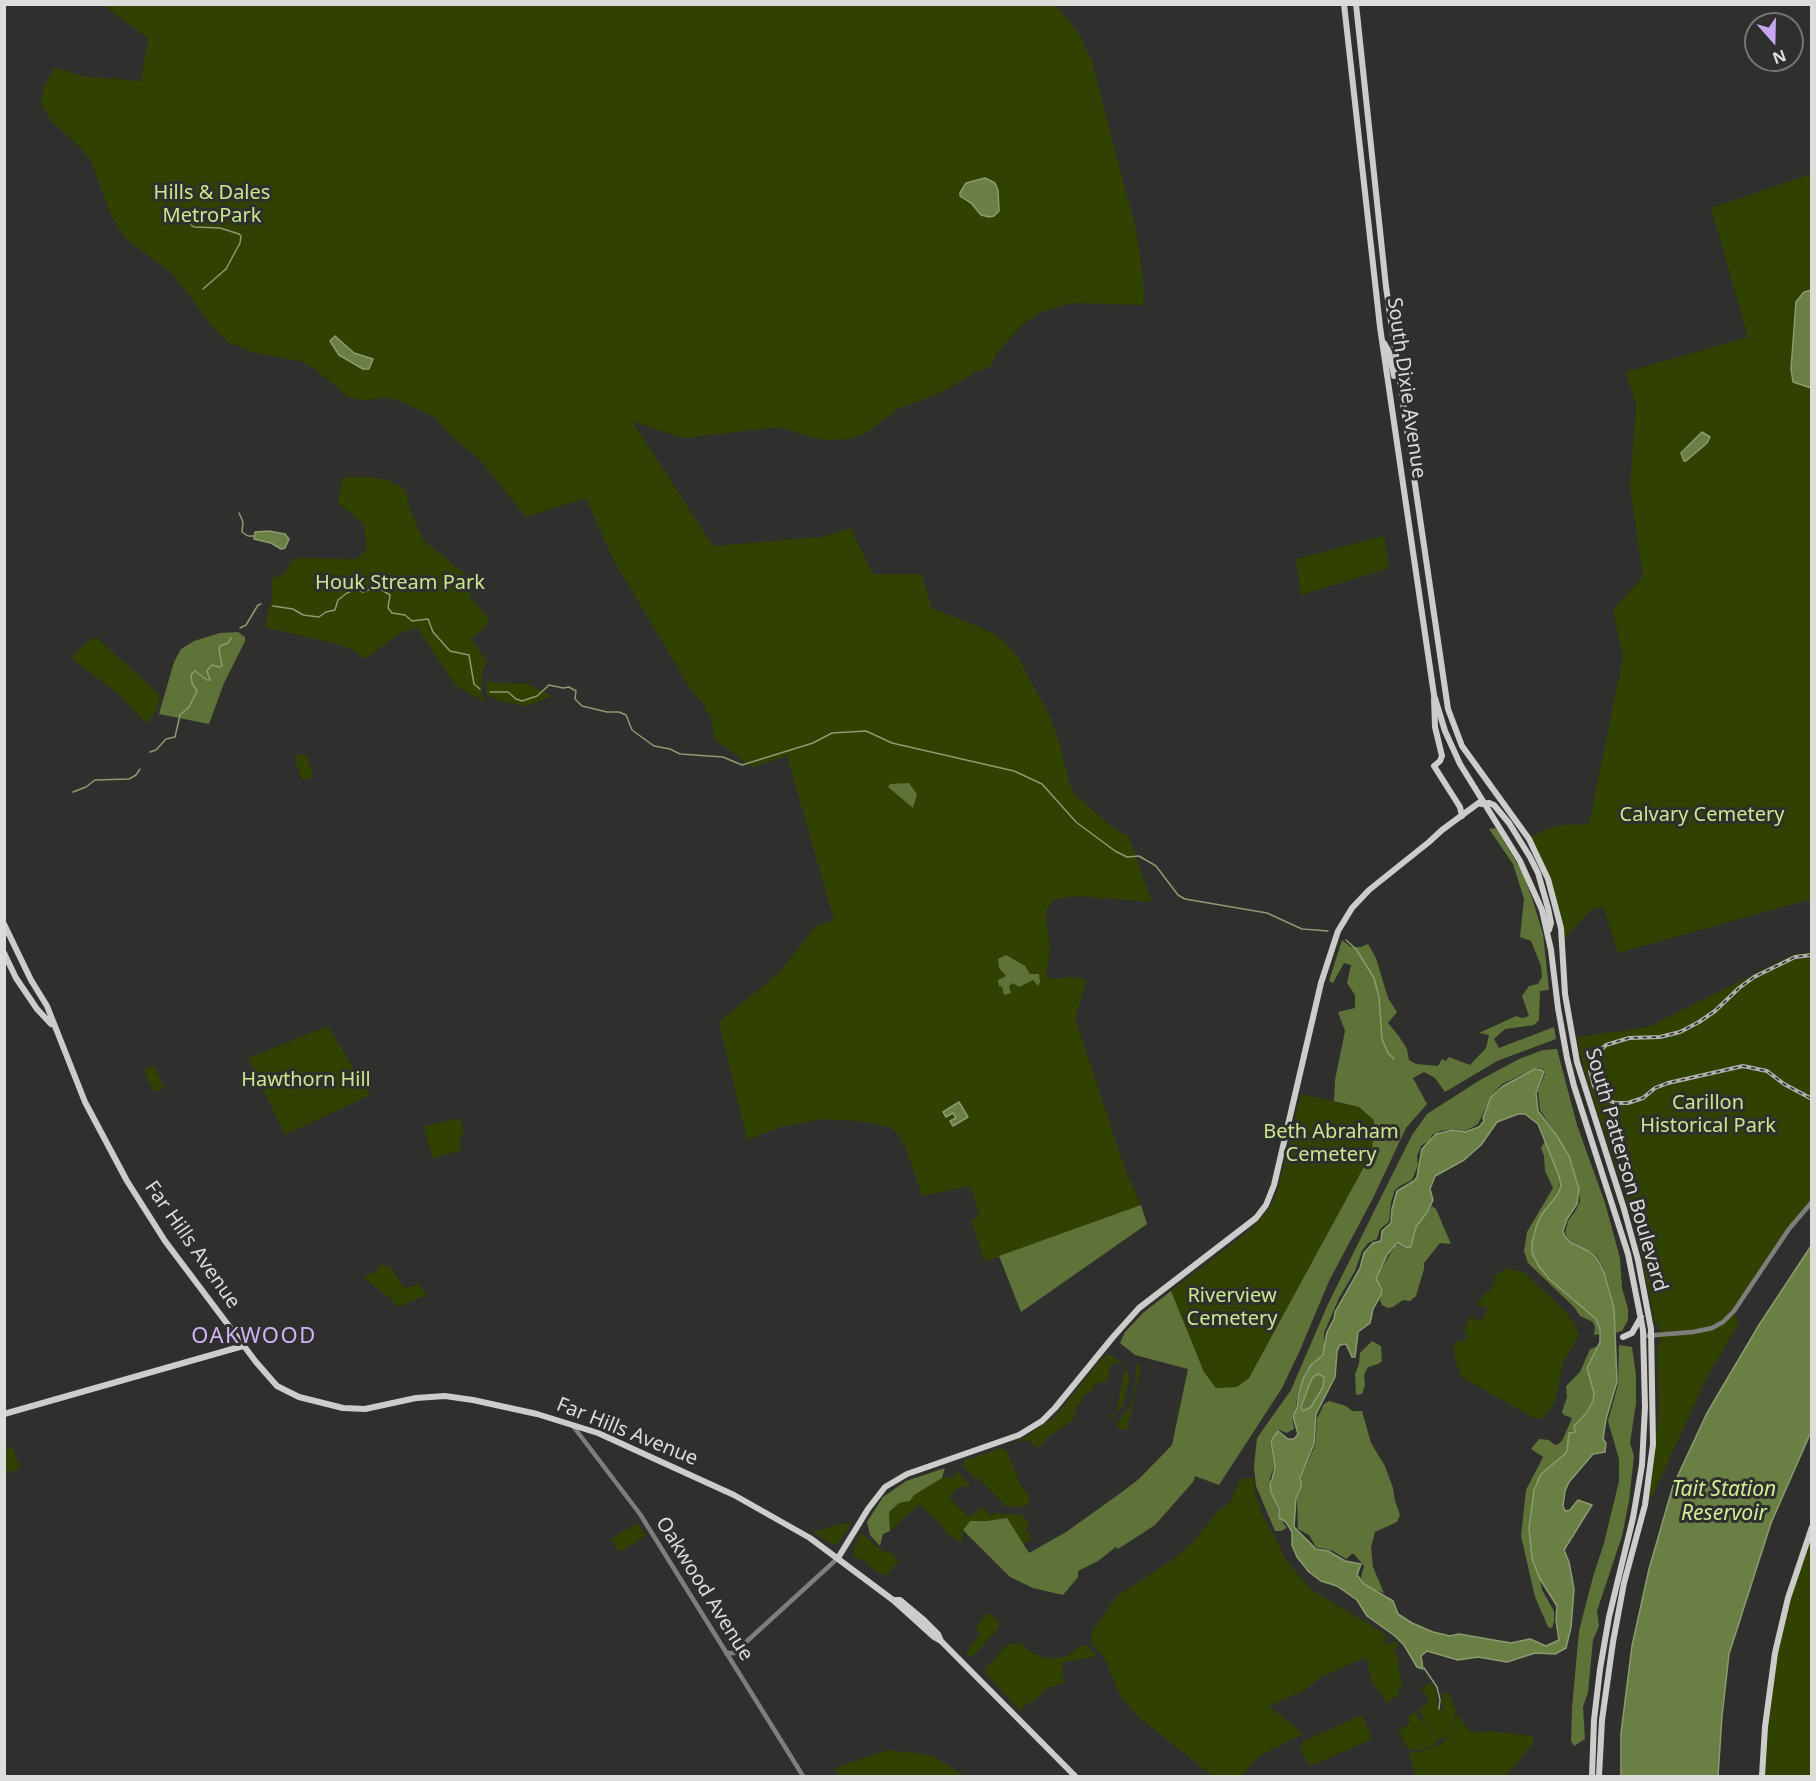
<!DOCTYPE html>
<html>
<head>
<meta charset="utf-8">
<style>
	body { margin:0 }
	#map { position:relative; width:1816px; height:1781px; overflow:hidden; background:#2f302d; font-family:"Noto Sans",sans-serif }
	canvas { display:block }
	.frame { position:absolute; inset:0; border:6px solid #dcdddb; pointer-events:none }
	.north { position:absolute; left:1744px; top:12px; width:60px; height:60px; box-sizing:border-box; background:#2f302d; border:2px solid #747573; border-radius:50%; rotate:160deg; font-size:16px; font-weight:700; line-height:24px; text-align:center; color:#dcdddb }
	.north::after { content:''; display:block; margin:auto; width:21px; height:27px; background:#c7a6ef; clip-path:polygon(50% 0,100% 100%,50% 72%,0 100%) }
</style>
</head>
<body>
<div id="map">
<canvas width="1816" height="1781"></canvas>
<div class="frame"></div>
<div class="north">N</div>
</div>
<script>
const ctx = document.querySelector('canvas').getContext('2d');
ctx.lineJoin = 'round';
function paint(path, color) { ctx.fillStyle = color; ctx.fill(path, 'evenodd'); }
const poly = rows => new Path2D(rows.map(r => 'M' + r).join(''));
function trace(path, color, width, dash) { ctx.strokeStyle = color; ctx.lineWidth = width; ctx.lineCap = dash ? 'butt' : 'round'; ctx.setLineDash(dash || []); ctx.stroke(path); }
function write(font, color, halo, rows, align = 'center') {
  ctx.font = font + ' "Noto Sans",sans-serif'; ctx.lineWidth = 6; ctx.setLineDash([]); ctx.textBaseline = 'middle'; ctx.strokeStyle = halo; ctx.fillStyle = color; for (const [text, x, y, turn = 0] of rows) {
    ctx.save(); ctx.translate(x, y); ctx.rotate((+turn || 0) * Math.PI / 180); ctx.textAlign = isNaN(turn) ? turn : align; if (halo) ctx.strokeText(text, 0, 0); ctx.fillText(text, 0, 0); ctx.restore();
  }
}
paint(poly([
	[1055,4,1079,34,1092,62,1136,230,1143,277,1144,305,1072,303,1041,312,1022,325,996,354,991,366,978,371,940,393,898,409,866,433,850,439,831,440,813,438,780,427,682,438,632,421,713,546,822,537,851,528,873,574,921,574,932,608,991,632,1004,641,1018,657,1050,716,1060,745,1070,785,1076,796,1109,824,1121,833,1128,835,1152,902,1076,896,1054,900,1047,908,1046,916,1050,949,1046,974,1048,977,1055,979,1072,977,1087,980,1075,1018,1126,1172,1141,1205,985,1262,971,1220,980,1216,970,1186,922,1196,906,1148,898,1134,891,1128,867,1122,823,1119,781,1127,747,1140,719,1022,779,973,816,926,834,920,787,756,753,767,714,739,711,716,705,710,705,704,697,698,688,685,613,559,586,498,526,517,480,460,450,435,435,417,395,399,384,398,361,400,348,397,315,369,300,361,255,353,228,342,213,327,172,273,126,239,112,217,91,161,80,147,52,122,42,106,41,100,44,87,55,67,81,76,141,81,148,38,103,5],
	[1811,174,1811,899,1618,953,1603,906,1591,910,1562,941,1558,913,1529,839,1542,831,1560,825,1589,824,1623,657,1613,610,1643,576,1630,488,1636,405,1626,372,1748,337,1711,208],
	[343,477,374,477,388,480,403,488,408,496,407,500,422,539,466,575,471,598,489,619,485,627,471,639,487,662,483,671,481,691,485,702,456,686,417,628,400,633,365,659,351,649,340,645,265,627,272,597,272,579,285,573,293,558,357,559,367,549,364,524,338,503],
	[1384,536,1389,568,1301,595,1296,559],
	[96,637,160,695,157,709,147,724,119,694,71,658,86,643],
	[486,682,528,684,552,696,527,706,500,701,487,695],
	[303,754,306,755,313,774,312,777,305,780,302,779,295,759,296,756],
	[1811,952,1811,1202,1789,1229,1734,1311,1738,1324,1706,1379,1652,1497,1648,1496,1659,1414,1657,1348,1661,1342,1660,1328,1655,1322,1636,1230,1585,1072,1577,1037,1649,1027,1792,955],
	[328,1026,370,1095,285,1135,248,1058],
	[154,1066,164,1088,154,1092,144,1070],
	[1301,1094,1359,1107,1375,1120,1372,1152,1249,1378,1237,1387,1217,1388,1204,1372,1171,1291,1250,1230,1271,1206,1277,1192],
	[460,1118,464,1133,459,1140,462,1150,433,1158,424,1129,425,1126],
	[384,1264,386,1267,390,1266,404,1288,419,1284,427,1295,398,1307,390,1298,363,1277,379,1270,378,1267],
	[1508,1268,1525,1273,1564,1310,1574,1323,1579,1335,1563,1362,1555,1402,1542,1419,1534,1418,1465,1379,1460,1375,1455,1358,1454,1346,1458,1340,1462,1343,1467,1336,1464,1330,1469,1319,1472,1316,1478,1322,1485,1316,1487,1308,1477,1305,1485,1294,1484,1292,1489,1293,1496,1280,1493,1276],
	[1107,1355,1111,1355,1124,1365,1128,1371,1129,1378,1123,1406,1110,1420,1111,1414,1116,1414,1124,1373,1127,1373,1122,1364,1116,1363,1111,1364,1107,1382,1096,1383,1091,1391,1083,1396,1081,1404,1077,1404,1073,1420,1045,1439,1044,1444,1036,1448,1029,1440,1022,1442,1020,1440,1055,1417,1102,1358],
	[1136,1365,1141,1365,1127,1430,1122,1429,1118,1428,1117,1423,1130,1407,1136,1382],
	[9,1447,13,1449,19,1465,18,1469,5,1474,5,1449],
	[1002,1448,1008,1453,1020,1484,1030,1497,1028,1504,1023,1507,1002,1506,1004,1504,978,1478,975,1479,963,1466,965,1460],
	[957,1471,970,1485,967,1488,963,1485,959,1489,957,1488,949,1498,969,1517,982,1507,991,1516,996,1512,1002,1514,1019,1514,1023,1516,1029,1526,1025,1529,1032,1539,1023,1544,1007,1518,987,1521,970,1521,963,1530,962,1543,948,1534,941,1524,919,1504,890,1531,889,1512,899,1503,909,1501,914,1495,942,1478,954,1477],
	[1253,1478,1255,1493,1263,1516,1288,1563,1312,1590,1385,1634,1385,1643,1389,1645,1396,1641,1399,1646,1393,1651,1399,1659,1398,1665,1403,1685,1398,1689,1400,1693,1387,1703,1372,1682,1366,1657,1321,1677,1305,1690,1269,1706,1303,1734,1258,1757,1242,1776,1213,1776,1136,1715,1120,1695,1104,1657,1092,1644,1091,1633,1116,1597,1172,1560,1192,1543,1218,1511,1231,1501,1240,1479],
	[638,1523,646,1536,619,1552,611,1539],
	[852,1523,837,1544,832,1544,813,1532,841,1524],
	[1811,1527,1811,1776,1762,1776,1775,1653],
	[861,1533,883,1551,891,1553,899,1561,885,1576,869,1566,866,1561,854,1557,853,1551],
	[990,1613,999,1622,998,1629,973,1656,969,1656,966,1654,980,1634,976,1627,987,1614],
	[1021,1643,1030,1652,1046,1658,1065,1657,1083,1645,1088,1646,1096,1655,1090,1658,1063,1662,1062,1673,1065,1682,1046,1689,1033,1702,1028,1703,1022,1708,1022,1712,986,1674,985,1669,1008,1644],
	[1430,1682,1436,1690,1438,1709,1441,1711,1444,1707,1442,1705,1442,1693,1448,1693,1456,1711,1452,1729,1445,1738,1437,1739,1423,1719,1423,1716,1418,1711,1428,1702,1428,1698,1421,1689],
	[1416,1712,1419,1719,1422,1720,1437,1740,1433,1746,1421,1750,1408,1749,1399,1732,1410,1723,1407,1718],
	[1362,1715,1372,1739,1311,1766,1309,1762,1307,1763,1300,1747,1304,1746,1302,1742],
	[1458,1715,1469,1730,1476,1733,1489,1731,1531,1736,1534,1739,1533,1743,1506,1776,1416,1776,1409,1753,1424,1751,1441,1744,1447,1738],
	[887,1750,931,1755,965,1776,840,1776,835,1768]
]), '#304101');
paint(poly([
	[238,632,245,637,245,641,224,683,209,724,159,714,174,662,181,649,194,641,220,633],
	[909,783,917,794,913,808,888,787,890,784],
	[1496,828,1523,873,1532,898,1543,934,1549,990,1540,991,1539,1020,1534,1025,1505,1029,1494,1039,1499,1048,1554,1027,1556,1039,1497,1061,1445,1092,1435,1078,1424,1072,1413,1078,1427,1104,1406,1128,1373,1198,1329,1281,1300,1350,1282,1388,1219,1485,1195,1476,1193,1482,1155,1525,1118,1549,1116,1547,1098,1561,1078,1571,1078,1577,1063,1595,1033,1588,1010,1577,963,1530,970,1521,987,1521,1007,1518,1029,1553,1066,1532,1122,1492,1139,1479,1172,1445,1188,1369,1135,1355,1120,1343,1125,1332,1144,1312,1171,1291,1204,1372,1216,1388,1237,1387,1249,1378,1372,1152,1374,1120,1359,1107,1334,1101,1335,1080,1345,1031,1338,1012,1355,1008,1355,995,1347,983,1351,965,1344,963,1333,983,1329,981,1342,940,1351,947,1361,947,1368,944,1376,958,1388,998,1397,1012,1388,1023,1398,1035,1407,1049,1409,1060,1416,1064,1438,1066,1442,1059,1446,1061,1449,1057,1470,1065,1486,1048,1489,1035,1479,1033,1516,1016,1522,1018,1529,1016,1522,996,1529,986,1538,984,1542,977,1541,966,1531,941,1520,937,1524,899,1513,864,1489,829],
	[1006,955,1025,966,1030,974,1039,974,1040,982,1038,986,1033,980,1019,987,1013,983,1009,986,1011,993,1004,995,1002,987,999,986,998,980,1006,976,999,968,998,959],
	[1557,1049,1577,1125,1605,1203,1620,1258,1622,1288,1628,1309,1628,1320,1622,1331,1615,1333,1614,1306,1605,1272,1597,1256,1569,1240,1565,1233,1568,1221,1576,1210,1580,1201,1578,1183,1567,1151,1540,1110,1538,1090,1545,1074,1544,1069,1536,1068,1502,1084,1492,1095,1478,1124,1473,1127,1464,1131,1455,1129,1440,1131,1432,1135,1430,1140,1421,1146,1417,1156,1418,1165,1412,1180,1400,1186,1395,1190,1391,1202,1389,1222,1380,1229,1377,1239,1368,1243,1362,1251,1355,1271,1339,1298,1324,1333,1325,1348,1323,1354,1306,1371,1298,1392,1295,1412,1292,1415,1294,1429,1287,1433,1279,1430,1270,1441,1274,1466,1269,1482,1271,1492,1278,1512,1278,1518,1282,1521,1287,1528,1281,1531,1275,1531,1256,1486,1254,1467,1257,1438,1291,1390,1328,1304,1412,1135,1427,1114,1480,1080,1519,1059,1543,1050],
	[1545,1141,1559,1176,1560,1191,1542,1214,1534,1232,1532,1242,1532,1253,1538,1265,1549,1279,1596,1319,1600,1334,1594,1335,1595,1327,1593,1322,1580,1316,1574,1307,1528,1263,1524,1251,1527,1232,1553,1188,1545,1171,1544,1156,1541,1148],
	[1141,1205,1147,1224,1021,1312,999,1256],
	[1432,1206,1436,1209,1451,1244,1440,1243,1424,1263,1424,1269,1416,1296,1410,1301,1403,1300,1393,1307,1388,1308,1382,1305,1380,1300,1383,1288,1376,1280,1377,1276,1395,1246,1399,1244,1406,1249,1412,1247,1416,1228],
	[1372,1341,1381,1346,1382,1361,1378,1364,1368,1367,1364,1375,1365,1385,1362,1394,1356,1395,1355,1374,1359,1364,1360,1353],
	[1619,1345,1632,1347,1636,1375,1636,1403,1630,1443,1634,1456,1629,1501,1622,1536,1597,1611,1599,1626,1593,1640,1588,1692,1583,1707,1585,1739,1574,1746,1571,1741,1572,1708,1579,1631,1593,1577,1604,1543,1619,1481,1619,1459,1608,1421,1618,1385],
	[1598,1346,1587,1368,1594,1393,1592,1405,1574,1426,1576,1431,1571,1432,1565,1454,1541,1474,1534,1490,1529,1528,1532,1559,1540,1579,1542,1590,1554,1611,1554,1622,1552,1628,1548,1627,1535,1597,1521,1536,1526,1490,1543,1457,1531,1449,1539,1439,1549,1440,1555,1445,1559,1444,1563,1439,1572,1418,1564,1415,1562,1412,1567,1397,1566,1386,1580,1372,1590,1349],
	[1318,1374,1324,1377,1323,1387,1311,1407,1303,1411,1301,1407,1309,1385,1313,1377],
	[1329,1401,1346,1406,1352,1411,1362,1411,1371,1443,1385,1466,1393,1488,1395,1501,1400,1515,1397,1522,1375,1532,1371,1547,1373,1567,1384,1593,1372,1589,1363,1582,1361,1577,1364,1566,1354,1554,1352,1554,1346,1559,1333,1551,1316,1547,1309,1535,1298,1529,1297,1497,1303,1485,1301,1477,1315,1446,1317,1419,1324,1404],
	[945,1468,942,1478,914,1495,910,1501,899,1503,889,1512,890,1531,883,1534,880,1546,870,1535,867,1522,883,1497,906,1481]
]), '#5f7338');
const water = poly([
	[985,178,995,183,998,190,999,211,994,216,989,217,981,215,972,204,960,196,960,193,966,183,985,178],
	[1811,290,1812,290,1811,388,1793,382,1791,369,1796,302,1804,292,1811,290],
	[335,336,354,353,373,359,369,369,363,369,339,355,330,341,335,336],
	[1702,432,1710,437,1707,443,1686,461,1684,461,1681,453,1702,432],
	[269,531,285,534,289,539,285,548,281,549,271,543,254,539,255,532,269,531],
	[1535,1069,1542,1070,1544,1072,1536,1093,1538,1111,1557,1136,1569,1156,1579,1189,1577,1204,1567,1219,1563,1231,1564,1235,1570,1242,1588,1251,1596,1257,1604,1272,1614,1308,1617,1382,1606,1419,1603,1439,1606,1443,1605,1452,1593,1454,1569,1482,1565,1491,1563,1506,1565,1511,1570,1510,1578,1500,1592,1505,1564,1550,1569,1562,1574,1589,1571,1627,1566,1648,1555,1654,1535,1653,1507,1662,1478,1657,1458,1660,1427,1651,1421,1656,1423,1669,1417,1667,1404,1645,1395,1636,1367,1616,1357,1600,1337,1586,1321,1581,1309,1572,1297,1557,1292,1545,1292,1532,1286,1522,1279,1518,1279,1510,1271,1492,1270,1482,1272,1480,1275,1467,1271,1441,1278,1431,1288,1439,1294,1439,1298,1434,1293,1416,1297,1408,1299,1392,1304,1377,1311,1365,1323,1355,1327,1332,1334,1319,1335,1312,1360,1268,1364,1253,1373,1243,1381,1241,1382,1231,1391,1223,1392,1209,1397,1191,1414,1181,1417,1177,1422,1149,1436,1134,1453,1130,1465,1132,1479,1127,1484,1121,1483,1118,1491,1097,1503,1086,1535,1069],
	[1518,1114,1525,1114,1538,1124,1559,1176,1561,1186,1558,1194,1542,1214,1537,1224,1532,1242,1532,1253,1538,1265,1549,1279,1596,1319,1600,1330,1600,1342,1587,1368,1594,1393,1593,1401,1587,1412,1574,1426,1575,1432,1569,1433,1567,1450,1565,1454,1541,1474,1534,1490,1529,1528,1532,1559,1540,1579,1557,1606,1556,1620,1559,1640,1546,1646,1530,1639,1511,1643,1459,1634,1450,1636,1433,1632,1412,1623,1398,1614,1393,1601,1364,1584,1357,1575,1361,1564,1345,1561,1328,1551,1316,1549,1294,1527,1296,1498,1302,1485,1300,1478,1314,1444,1316,1414,1335,1377,1337,1351,1340,1345,1346,1344,1352,1357,1355,1357,1358,1332,1370,1323,1373,1309,1381,1295,1382,1289,1376,1279,1387,1255,1397,1243,1399,1243,1407,1248,1411,1247,1416,1227,1428,1211,1433,1200,1430,1189,1435,1176,1464,1160,1481,1145,1497,1122,1518,1114],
	[1318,1374,1324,1377,1323,1387,1311,1407,1303,1411,1301,1407,1309,1385,1313,1377,1318,1374],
	[959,1102,968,1117,953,1126,950,1121,956,1118,953,1113,946,1117,943,1112,959,1102],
	[1811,1246,1811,1432,1771,1523,1729,1654,1722,1716,1718,1776,1621,1776,1621,1733,1632,1646,1649,1569,1673,1486,1707,1413,1759,1325,1811,1246]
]);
paint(water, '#6a7f43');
trace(water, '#8c9b71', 1.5);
trace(poly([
	[182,219,194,227,220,228,239,234,241,236,240,243,226,269,203,289],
	[239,513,243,522,242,532,248,536,254,536],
	[273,606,293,609,303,615,319,617,326,612,335,610,338,600,347,593,356,589,363,592,377,587,390,595,388,608,392,613,405,615,412,621,428,619,433,632,450,651,469,655,474,684,480,689],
	[240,628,246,625,258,605,261,604],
	[490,692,508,692,516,699,522,701,537,696,549,685,563,688,569,687,576,691,575,699,582,706,607,712,619,712,626,715,632,730,654,746,670,749,680,754,723,757,742,765,813,743,832,733,866,731,892,743,1014,771,1042,784,1076,822,1115,851,1127,857,1139,856,1156,866,1178,895,1185,899,1267,913,1302,929,1328,931],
	[150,752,156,750,166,739,175,737,180,715,189,707,197,691,192,683,191,675,195,671,207,680,210,680,207,671,209,668,212,665,219,667,222,666,219,649,220,646,228,643,231,638],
	[73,792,86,787,95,780,129,779,136,775,140,769],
	[1346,940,1356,949,1374,978,1379,997,1382,1039,1388,1053,1394,1059],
	[1424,1668,1437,1687,1440,1700,1439,1709]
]), '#8c9b71', 1.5);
trace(poly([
	[1643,1336,1693,1332,1712,1328,1723,1322,1734,1311,1789,1229,1812,1202],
	[573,1426,640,1514,803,1776],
	[726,1653,734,1653,838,1558]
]), '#7e7f7d', 4.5);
trace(poly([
	[1344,4,1380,327,1434,695,1445,731,1460,764,1520,861,1542,910,1551,950,1558,1008,1567,1058,1574,1086,1628,1254,1643,1330,1645,1407,1642,1465,1633,1518,1609,1617,1600,1669,1594,1720,1592,1776],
	[1356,4,1386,287,1448,709,1462,746,1529,839,1548,879,1561,928,1565,994,1577,1062,1624,1209,1638,1260,1651,1329,1653,1444,1645,1505,1624,1583,1613,1642,1602,1720,1599,1776],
	[1384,343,1389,352,1394,376],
	[1434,698,1435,727,1442,756,1440,761,1434,766,1460,807,1462,816],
	[1489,803,1494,805,1509,823,1530,857,1538,873,1548,908,1551,923,1549,930],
	[4,924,31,980,47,1006,85,1102,127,1181,165,1241,256,1362,277,1386,299,1397,343,1408,365,1409,416,1398,445,1396,473,1400,537,1414,598,1433,734,1495,810,1538,893,1600,934,1637,941,1641,1075,1776],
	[4,953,16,978,37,1009,51,1024],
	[1623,1337,1632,1333,1641,1317],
	[4,1414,243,1346],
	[838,1558,868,1509,885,1487,907,1474,1019,1435,1042,1421,1055,1408,1113,1337,1139,1308,1256,1218,1266,1205,1274,1185,1321,983,1338,931,1352,908,1369,890,1429,842,1442,830,1480,802],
	[893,1600,900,1600,924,1620,938,1634,941,1641],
	[1762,1776,1765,1727,1775,1653,1788,1598,1812,1527]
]), '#cccdca', 6);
const rail = poly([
	[1812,955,1795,957,1754,977,1739,988,1715,1011,1699,1022,1680,1032,1660,1037,1629,1038,1606,1045,1593,1057,1590,1071,1594,1086,1602,1097,1615,1103,1628,1103,1643,1098,1655,1088,1668,1083,1743,1066,1767,1071,1784,1084,1812,1099]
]);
trace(rail, '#afb0ae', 4);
trace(rail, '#2f302d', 1.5, [4.5]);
trace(poly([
	[1481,804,1489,803]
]), '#cccdca', 6);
write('20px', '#c8e890', '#2f302d', [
	["Hills & Dales",212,193],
	["MetroPark",212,216],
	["Houk Stream Park",400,583],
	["Calvary Cemetery",1702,815],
	["Hawthorn Hill",306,1080],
	["Carillon",1708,1103],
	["Historical Park",1708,1126],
	["Beth Abraham",1331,1132],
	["Cemetery",1331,1155],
	["Riverview",1232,1296],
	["Cemetery",1232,1319]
]);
write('20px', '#dcdddb', '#2f302d', [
	["South Dixie Avenue",1406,388,82],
	["South Patterson Boulevard",1626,1170,74],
	["Far Hills Avenue",192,1245,55],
	["Far Hills Avenue",627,1432,22],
	["Oakwood Avenue",704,1589,58]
]);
write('italic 21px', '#cfee96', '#2f302d', [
	["Tait Station",1724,1490],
	["Reservoir",1724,1514]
]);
ctx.letterSpacing = '1.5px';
write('22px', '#d0b2f6', '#2f302d', [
	["OAKWOOD",254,1337]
]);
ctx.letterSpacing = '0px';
</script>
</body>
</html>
